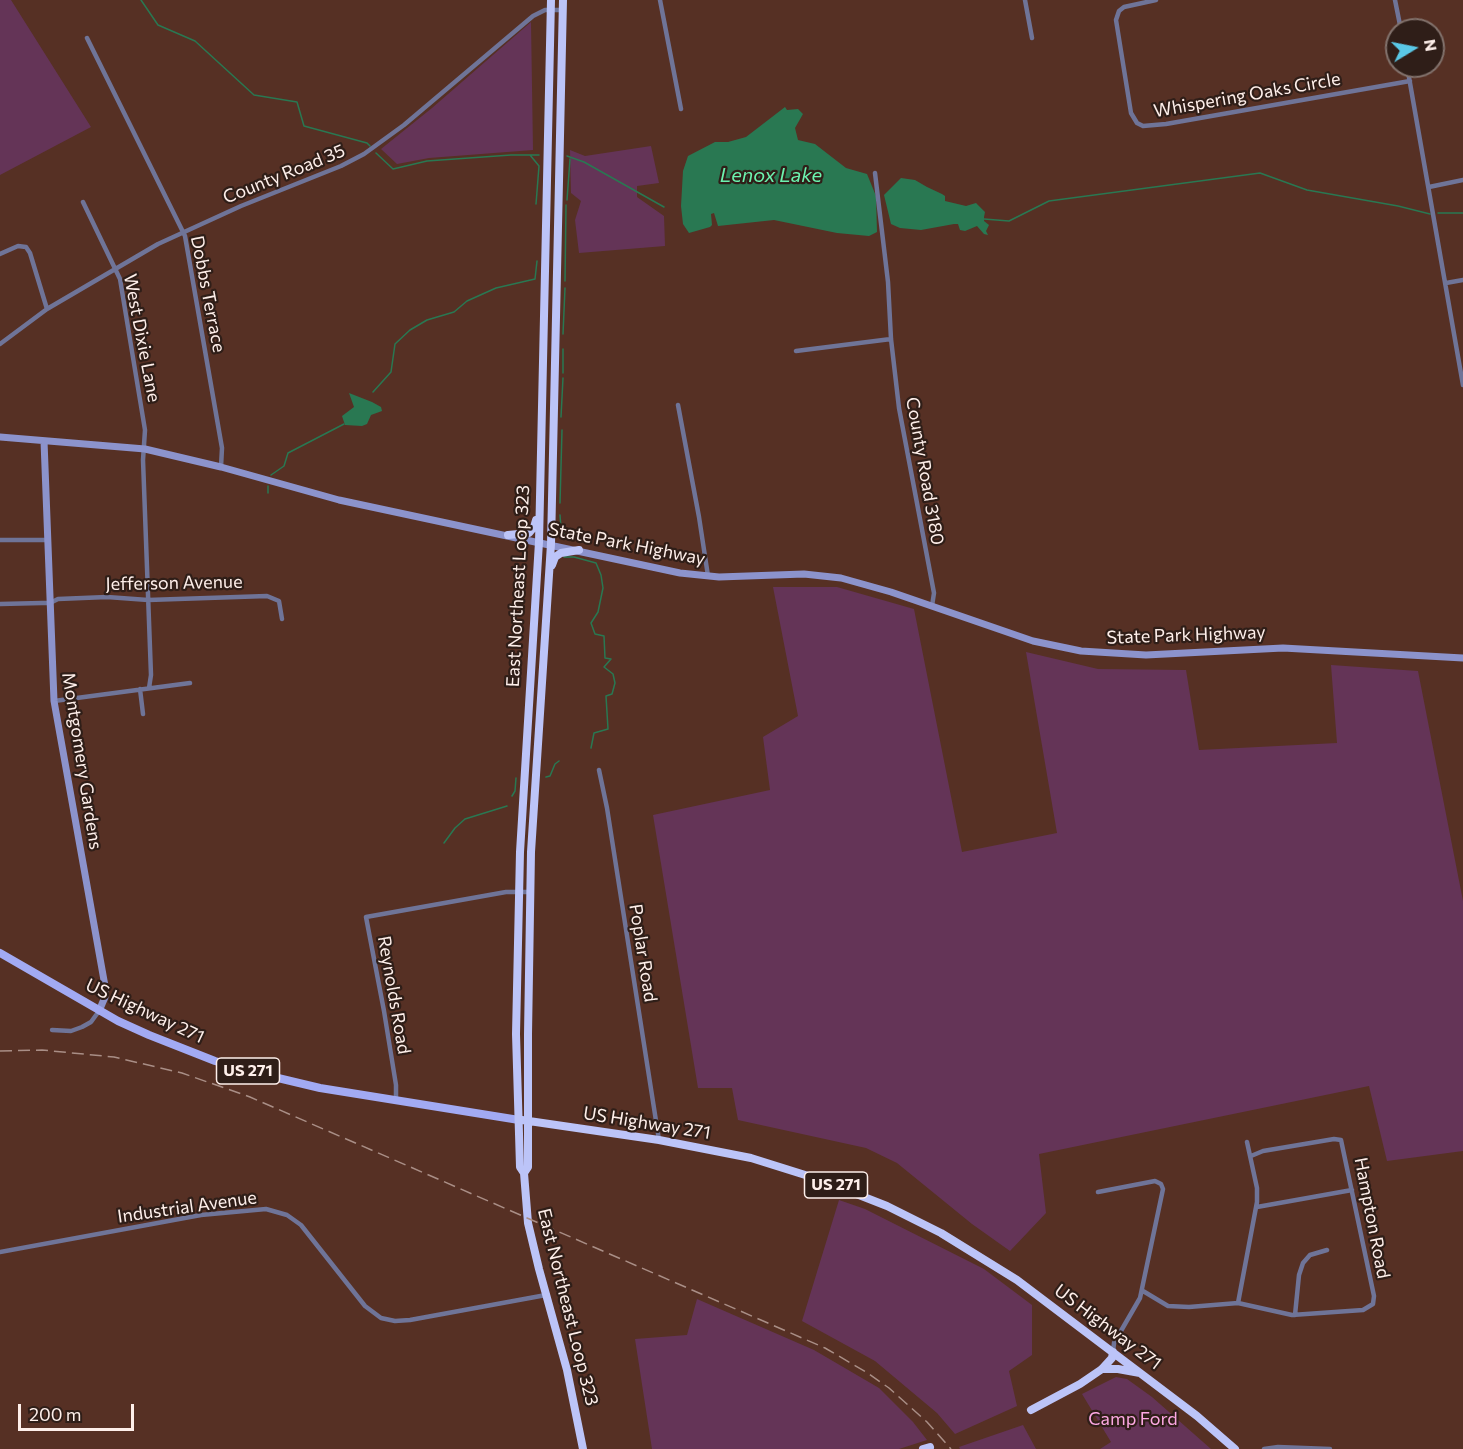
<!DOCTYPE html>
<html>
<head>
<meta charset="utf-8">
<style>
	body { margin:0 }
	#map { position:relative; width:1463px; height:1449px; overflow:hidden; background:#563024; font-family:Commissioner,sans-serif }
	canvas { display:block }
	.north { position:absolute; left:1385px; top:18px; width:60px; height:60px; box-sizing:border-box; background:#2f1e18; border:2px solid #82726c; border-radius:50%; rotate:80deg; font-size:16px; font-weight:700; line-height:24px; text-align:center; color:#feefea }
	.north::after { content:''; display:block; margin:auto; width:21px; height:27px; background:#5ac8e6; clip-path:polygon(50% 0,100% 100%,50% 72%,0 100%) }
	.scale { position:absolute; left:18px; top:1404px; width:116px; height:27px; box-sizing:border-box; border:3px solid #feefea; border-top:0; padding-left:8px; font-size:18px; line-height:21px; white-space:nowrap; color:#feefea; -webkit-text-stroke:4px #2f1e18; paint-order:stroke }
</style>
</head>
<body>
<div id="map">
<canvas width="1463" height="1449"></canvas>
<div class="north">N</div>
<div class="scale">200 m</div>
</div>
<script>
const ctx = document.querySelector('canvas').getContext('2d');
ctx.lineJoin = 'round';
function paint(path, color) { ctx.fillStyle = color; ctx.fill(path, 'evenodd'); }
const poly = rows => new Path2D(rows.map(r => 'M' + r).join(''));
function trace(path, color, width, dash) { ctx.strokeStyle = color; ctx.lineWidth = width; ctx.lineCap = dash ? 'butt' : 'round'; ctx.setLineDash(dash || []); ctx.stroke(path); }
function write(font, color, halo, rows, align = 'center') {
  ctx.font = font + ' Commissioner,sans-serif'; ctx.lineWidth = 4.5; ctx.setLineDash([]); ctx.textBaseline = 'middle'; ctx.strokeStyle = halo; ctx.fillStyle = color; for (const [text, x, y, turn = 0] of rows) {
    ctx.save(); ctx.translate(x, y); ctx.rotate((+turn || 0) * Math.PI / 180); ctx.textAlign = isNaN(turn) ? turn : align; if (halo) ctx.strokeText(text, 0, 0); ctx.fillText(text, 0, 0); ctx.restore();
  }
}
paint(poly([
	[0,0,11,0,91,127,0,175],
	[531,22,533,150,429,158,397,164,381,149,432,108],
	[651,146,659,183,637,186,637,197,664,216,665,246,579,253,575,220,581,201,571,193,570,150,585,156],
	[773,587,837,587,914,609,962,852,1057,833,1026,652,1098,669,1186,670,1199,750,1337,743,1331,665,1418,671,1463,901,1463,1151,1387,1161,1369,1086,1039,1154,1046,1213,1010,1251,972,1224,897,1163,866,1148,738,1120,732,1088,698,1088,653,815,770,790,763,737,798,716],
	[839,1200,865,1209,984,1269,1032,1305,1032,1355,1009,1371,1017,1406,955,1434,937,1413,875,1361,802,1321],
	[697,1299,814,1350,879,1388,913,1422,927,1440,899,1449,652,1449,635,1339,687,1335],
	[1116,1377,1127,1379,1152,1397,1211,1449,1100,1449,1111,1442,1082,1394],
	[1023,1425,1036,1449,960,1449,959,1447]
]), '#643457');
paint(poly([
	[785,107,787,110,798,109,803,114,795,128,798,140,815,144,846,168,867,174,876,196,877,232,869,236,837,233,774,220,718,226,714,213,711,214,712,225,710,227,689,233,683,224,681,206,683,171,688,156,715,142,728,142,746,137],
	[901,178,915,180,927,187,942,194,945,196,945,201,966,206,976,203,985,212,984,217,984,221,989,225,986,231,988,235,984,234,977,226,965,231,960,230,958,224,954,224,921,230,900,228,891,224,884,195],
	[349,393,372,402,381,407,382,411,371,415,367,424,362,426,345,425,342,416,354,407]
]), '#297852');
trace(poly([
	[141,0,158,25,195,41,254,95,297,102,304,126,367,143,370,146],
	[376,153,393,169,427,161,511,155,539,155],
	[530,155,539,166,536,204],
	[567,156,584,162,664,207],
	[567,200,570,159],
	[1438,213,1463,213],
	[984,219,1009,221,1049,201,1260,173,1307,190,1398,206,1430,214],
	[565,281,566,205],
	[563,334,565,288],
	[563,373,563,349],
	[373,392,391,372,395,344,410,330,427,320,454,312,467,301,496,288,535,279,537,261],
	[561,417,563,378],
	[271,475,284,466,288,453,344,424],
	[268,493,268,486],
	[560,503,562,430],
	[560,515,561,528,565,535,565,539],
	[564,557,574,557,596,563,601,575,603,588,598,612,591,623,595,634,604,636,605,658,611,659,604,667,613,674,615,683,612,694,606,696,608,729,594,733,591,748],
	[546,777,550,776,555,764,559,761],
	[512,796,515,791,516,778],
	[444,843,455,828,465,819,507,806]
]), '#297852', 1.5);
trace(poly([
	[660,0,681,109],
	[1025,0,1032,38],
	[1156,0,1124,7,1119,11,1116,20,1131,113,1137,123,1143,126,1166,124,1410,81],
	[1395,0,1401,30],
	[87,38,185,236,222,448,221,467],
	[1407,66,1463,385],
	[875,173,888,282,891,339,899,408,934,593,932,606],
	[1429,187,1463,180],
	[83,202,120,279,145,430,143,460,151,675,149,688],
	[0,254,18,246,26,247,30,253,47,309],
	[1446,283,1463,280],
	[0,344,47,309,158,244,241,206,341,166,364,154,404,125,533,16,545,10,562,10],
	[796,351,891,339],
	[678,405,699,517,708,576],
	[0,540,47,540],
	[0,604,42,603,50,603,58,599,107,597,148,600,267,596,279,601,282,619],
	[140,689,143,714],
	[54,701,190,683],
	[599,770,607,808,659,1140],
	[52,1030,71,1031,82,1027,91,1022,99,1011],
	[396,1101,396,1085,384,1011,366,917,506,892,530,892],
	[1098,1192,1155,1181,1161,1184,1163,1189,1140,1298,1114,1343,1113,1352],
	[1257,1207,1352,1190],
	[0,1252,201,1215,266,1209,287,1215,301,1225,365,1306,381,1318,395,1321,410,1320,546,1295],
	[1143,1291,1168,1306,1189,1307,1238,1303,1292,1315,1363,1310,1373,1304,1374,1296,1341,1140,1334,1139,1263,1151,1251,1156],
	[1238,1303,1257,1202,1257,1188,1247,1142],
	[1295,1315,1299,1275,1303,1263,1310,1255,1327,1250],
	[1264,1449,1278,1447,1330,1449]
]), '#6f7498', 4.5);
trace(poly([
	[0,437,145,449,221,467,339,500,680,573,719,577,804,574,841,578,891,592,1033,641,1081,651,1146,655,1283,648,1463,658],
	[44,441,54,701,105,986,105,997,99,1011]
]), '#8c93cc', 7);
trace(poly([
	[0,953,118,1021,149,1035,215,1061,257,1073,320,1088,519,1120]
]), '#a2aaf3', 8);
trace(poly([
	[551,0,539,542,520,852,516,1034,520,1167,524,1173,528,1223,539,1269,567,1370,583,1449],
	[508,535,529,533,534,527,536,520],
	[552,565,555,557,561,553,579,550],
	[522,1120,659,1140,751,1158,818,1179,887,1206,941,1233,1017,1280,1197,1416,1235,1449],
	[524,1173,528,1167,528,1034,531,852,551,544,563,0],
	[1102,1369,1118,1369,1140,1373],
	[1031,1410,1080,1384,1102,1369,1112,1358,1113,1352],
	[923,1449,930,1447]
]), '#bcc4f8', 8);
trace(poly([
	[0,1051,42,1050,114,1057,182,1073,250,1097,825,1348,866,1372,889,1388,927,1422,951,1449]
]), '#a98e86', 1.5, [12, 6]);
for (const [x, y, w] of [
	[248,1071,63],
	[836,1185,63]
]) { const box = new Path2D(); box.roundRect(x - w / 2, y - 13, w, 26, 4.5); ctx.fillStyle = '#2f1e18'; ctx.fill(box); trace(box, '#feefea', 1.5); }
write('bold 16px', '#feefea', null, [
	["US 271",248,1071],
	["US 271",836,1185]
]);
write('18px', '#feefea', '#2f1e18', [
	["Whispering Oaks Circle",1247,95,-10],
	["County Road 35",284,174,-22],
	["Dobbs Terrace",208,294,79],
	["West Dixie Lane",142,338,79],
	["County Road 3180",925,471,80],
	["State Park Highway",627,544,11],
	["Jefferson Avenue",174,583,-1],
	["East Northeast Loop 323",518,586,-87],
	["State Park Highway",1186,635,-2],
	["Montgomery Gardens",82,761,81],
	["Poplar Road",643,953,81],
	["Reynolds Road",394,995,80],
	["US Highway 271",145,1011,25],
	["US Highway 271",647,1123,9],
	["Industrial Avenue",187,1207,-8],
	["Hampton Road",1372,1218,79],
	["East Northeast Loop 323",568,1307,76],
	["US Highway 271",1108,1327,37]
]);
write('18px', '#fda8e3', '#2f1e18', [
	["Camp Ford",1133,1419]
]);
write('italic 20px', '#6cf3af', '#2f1e18', [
	["Lenox Lake",771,175]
]);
</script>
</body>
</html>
